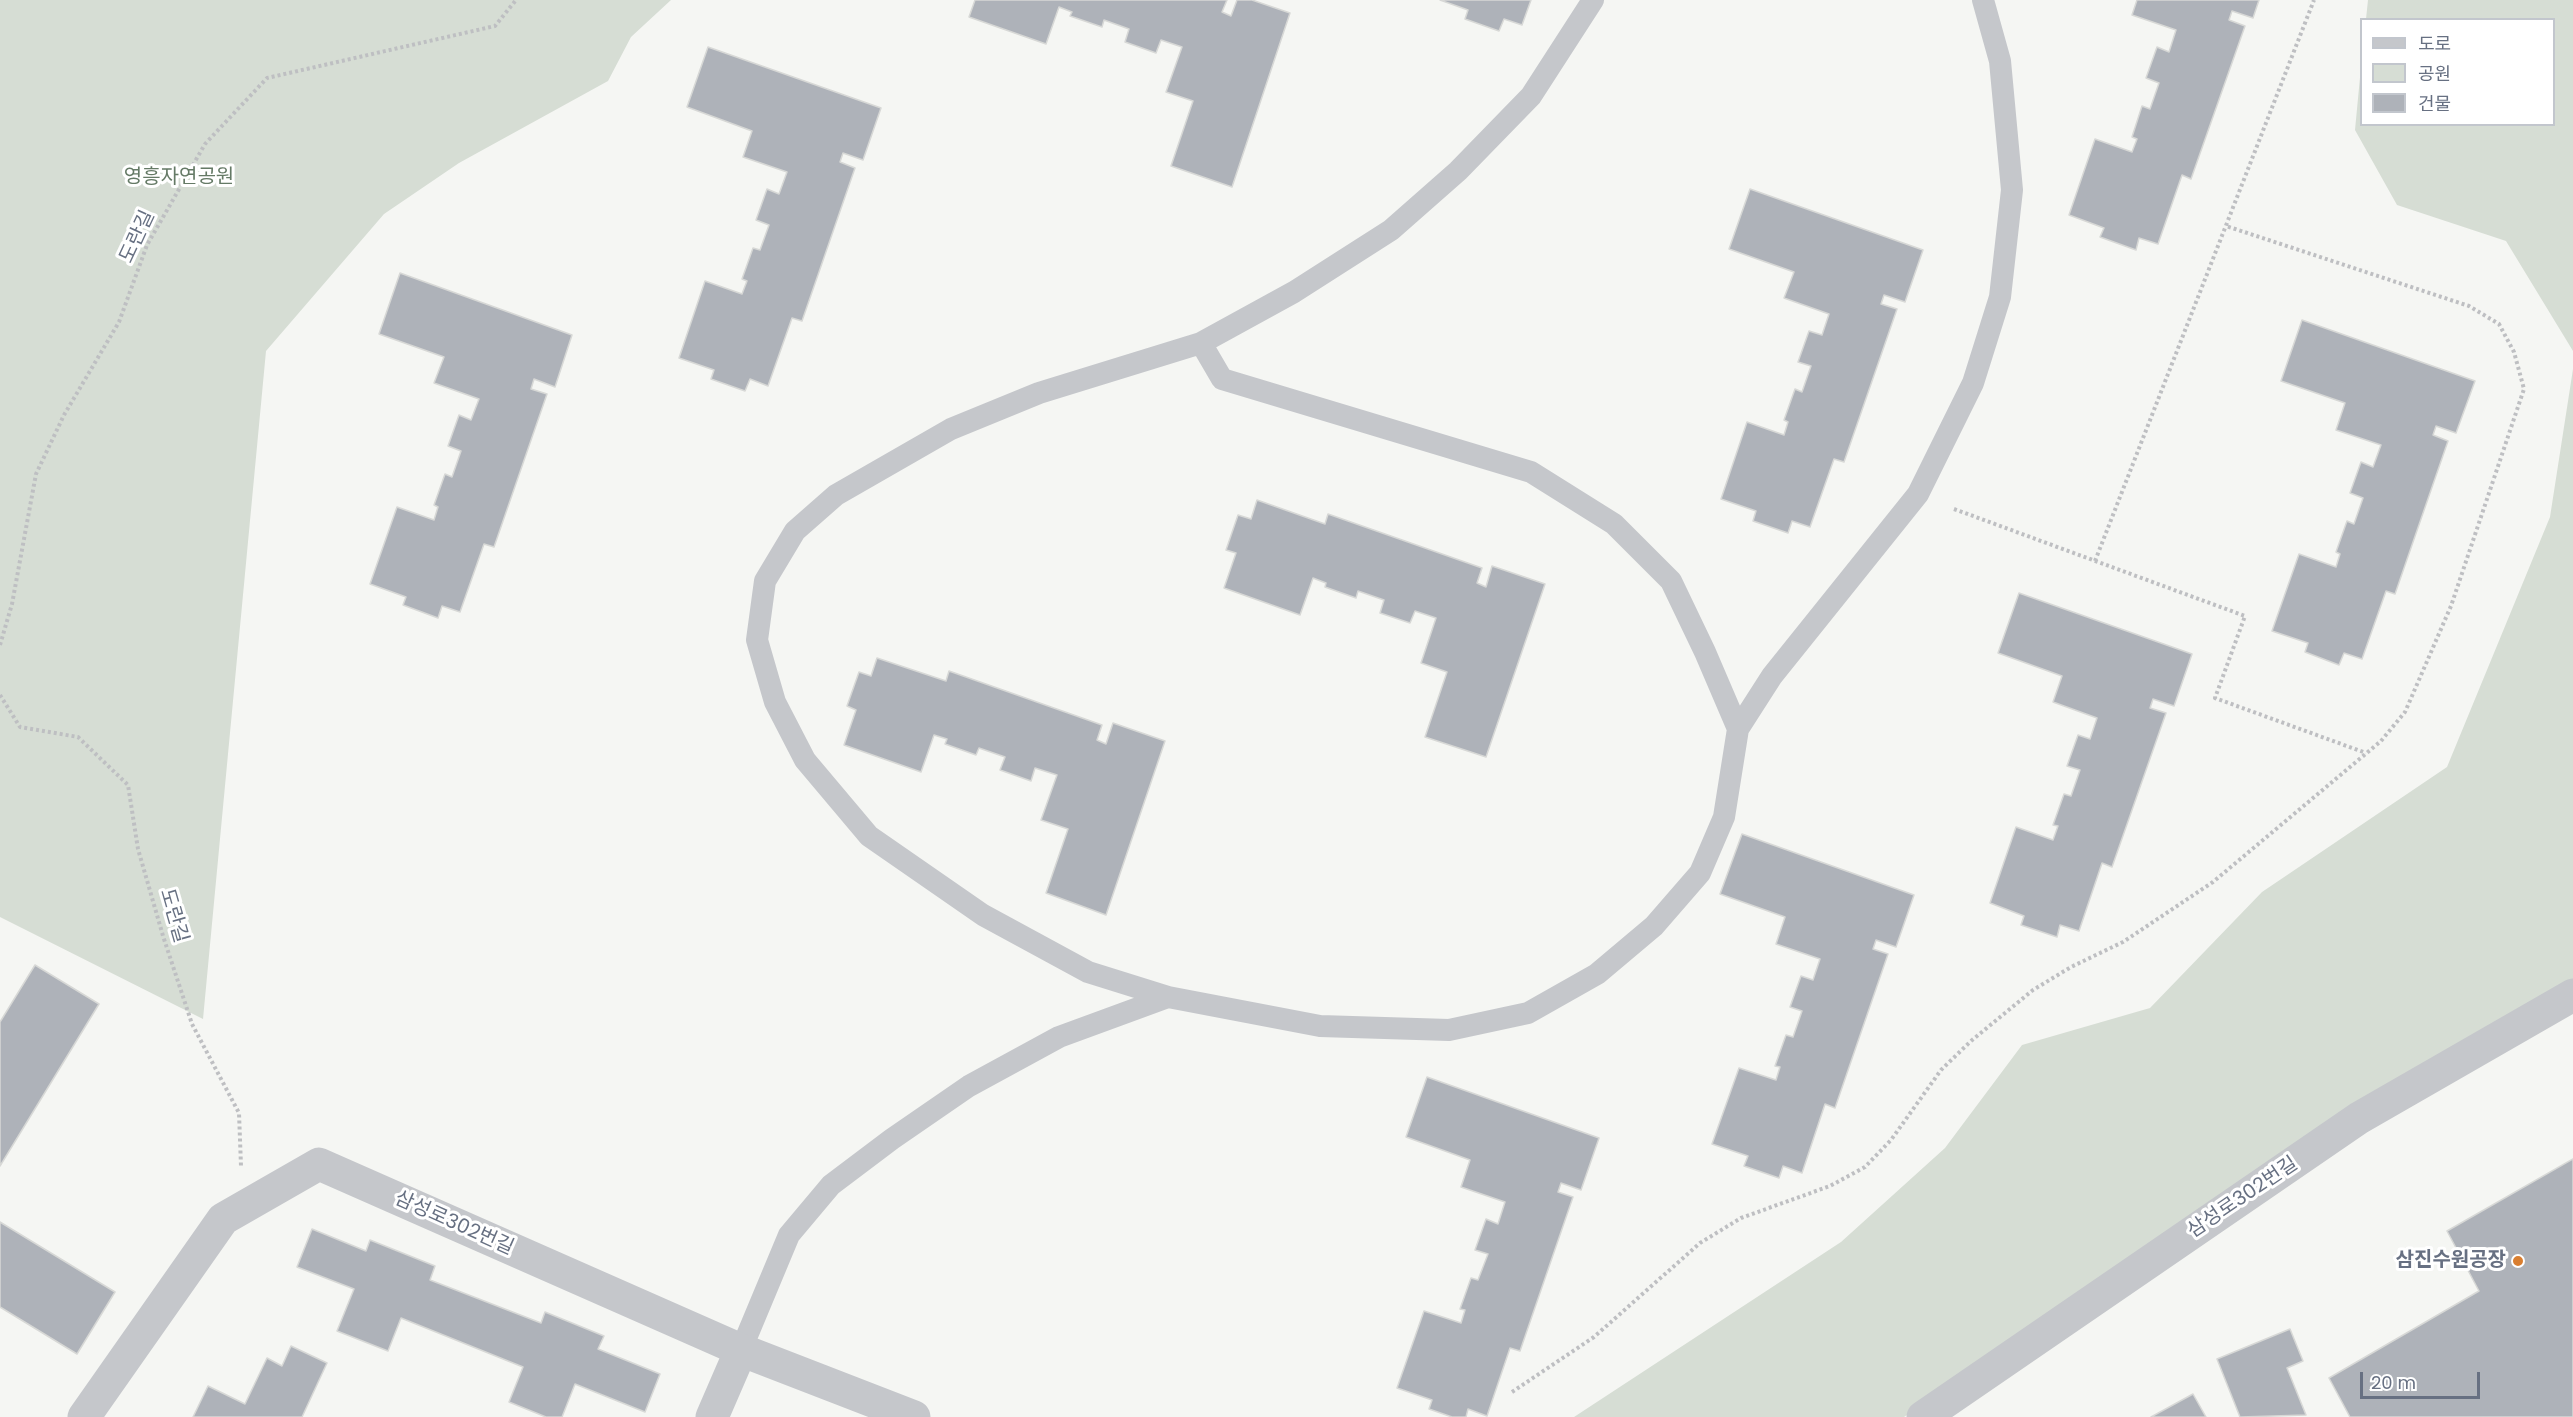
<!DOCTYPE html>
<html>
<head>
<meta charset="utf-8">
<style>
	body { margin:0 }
	#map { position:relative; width:2573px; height:1417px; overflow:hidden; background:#f5f6f3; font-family:Poppins,"Noto Sans KR",sans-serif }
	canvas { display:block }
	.legend { position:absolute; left:2360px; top:18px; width:195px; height:108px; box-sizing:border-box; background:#fff; border:2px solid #c2c6cd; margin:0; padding:8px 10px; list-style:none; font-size:18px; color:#677082 }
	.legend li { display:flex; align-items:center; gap:12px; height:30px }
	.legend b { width:30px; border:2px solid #c2c6cd }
	.scale { position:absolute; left:2360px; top:1372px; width:120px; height:27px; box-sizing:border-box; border:3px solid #677082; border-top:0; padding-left:8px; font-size:18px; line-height:21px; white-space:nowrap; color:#677082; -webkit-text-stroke:4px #fff; paint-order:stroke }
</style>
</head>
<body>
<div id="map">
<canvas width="2573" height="1417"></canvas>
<ul class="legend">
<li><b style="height:8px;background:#c5c7cb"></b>도로</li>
<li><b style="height:16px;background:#d6ddd4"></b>공원</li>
<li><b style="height:16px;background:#aeb2b9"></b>건물</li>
</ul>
<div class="scale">20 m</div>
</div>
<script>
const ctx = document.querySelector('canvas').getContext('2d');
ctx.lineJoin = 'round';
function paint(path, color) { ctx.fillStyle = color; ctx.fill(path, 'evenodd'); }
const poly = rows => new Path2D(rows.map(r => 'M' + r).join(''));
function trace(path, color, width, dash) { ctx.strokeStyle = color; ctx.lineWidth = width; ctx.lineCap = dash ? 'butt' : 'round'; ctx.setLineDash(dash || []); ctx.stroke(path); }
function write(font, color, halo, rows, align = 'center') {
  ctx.font = font + ' Poppins,"Noto Sans KR",sans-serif'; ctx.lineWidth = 6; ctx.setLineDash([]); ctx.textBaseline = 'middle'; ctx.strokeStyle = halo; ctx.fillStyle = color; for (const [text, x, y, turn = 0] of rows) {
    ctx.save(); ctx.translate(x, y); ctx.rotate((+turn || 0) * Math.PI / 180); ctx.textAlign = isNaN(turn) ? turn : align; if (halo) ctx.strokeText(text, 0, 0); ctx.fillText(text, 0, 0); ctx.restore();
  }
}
paint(poly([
	[0,0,671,0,631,37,608,81,459,163,384,214,266,351,203,1019,0,917],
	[2368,0,2573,0,2573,351,2506,241,2397,205,2355,130,2361,67,2362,124,2554,124,2554,20,2366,19],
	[2573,369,2573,980,1904,1417,1574,1417,1841,1242,1945,1148,2022,1045,2150,1008,2262,892,2447,767,2550,517]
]), '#d6ddd4');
const building = poly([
	[975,0,1227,0,1222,12,1231,16,1237,0,1252,0,1290,13,1232,187,1171,166,1193,101,1166,92,1182,47,1161,40,1156,53,1125,42,1129,29,1104,20,1102,27,1070,16,1072,12,1059,7,1046,44,969,17,975,0],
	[1440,0,1531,0,1522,25,1504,19,1499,31,1465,19,1468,10,1440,0],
	[2137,0,2259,0,2253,18,2232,11,2229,20,2245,26,2191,179,2182,175,2158,244,2139,238,2136,250,2100,237,2104,228,2069,215,2095,139,2132,152,2137,139,2132,137,2142,106,2150,109,2159,83,2146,78,2157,47,2169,52,2176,30,2132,15,2137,0],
	[708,47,881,108,863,160,843,153,840,162,855,168,802,321,792,318,768,386,750,379,745,391,711,379,714,370,679,358,705,281,742,294,747,281,742,279,753,248,760,250,769,225,756,220,767,189,779,194,787,172,743,157,752,131,687,107,708,47],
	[1750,189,1923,250,1905,302,1884,295,1881,304,1897,309,1844,462,1834,459,1810,527,1792,521,1788,533,1753,521,1756,511,1721,499,1747,422,1784,435,1788,422,1784,420,1795,389,1802,392,1811,366,1798,362,1809,331,1822,335,1829,314,1784,298,1794,272,1729,249,1750,189],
	[400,273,572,335,555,387,534,379,531,389,547,394,494,547,484,544,460,612,442,606,438,618,403,605,406,597,370,584,397,507,434,520,438,507,434,505,445,474,452,477,461,451,448,446,459,415,471,420,479,399,434,383,444,357,379,334,400,273],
	[2302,320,2475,381,2456,433,2436,426,2433,435,2448,441,2395,594,2386,591,2362,659,2344,653,2339,665,2305,652,2308,643,2272,631,2299,554,2336,567,2340,554,2336,552,2347,521,2354,524,2363,498,2350,493,2361,462,2373,467,2381,445,2336,430,2345,403,2281,381,2302,320],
	[1257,500,1325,524,1328,514,1482,568,1477,583,1486,587,1492,566,1545,584,1486,757,1425,737,1447,672,1421,663,1436,618,1415,611,1410,623,1380,613,1384,600,1358,591,1356,598,1325,587,1326,583,1313,578,1300,615,1224,588,1236,553,1226,550,1238,515,1251,519,1257,500],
	[2019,593,2192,654,2174,706,2153,699,2150,708,2166,713,2112,867,2102,863,2079,931,2060,925,2057,937,2021,925,2024,916,1990,903,2016,827,2053,840,2058,826,2053,825,2064,794,2071,796,2080,770,2067,766,2078,735,2090,739,2097,718,2053,702,2062,676,1998,653,2019,593],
	[877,658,946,681,949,671,1102,725,1097,740,1106,744,1113,723,1165,741,1106,915,1046,893,1068,829,1041,820,1057,775,1035,768,1031,781,1000,770,1005,757,979,748,976,755,945,744,947,739,934,735,921,772,844,745,856,710,847,706,859,672,871,676,877,658],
	[1742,834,1914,895,1896,947,1876,940,1873,949,1888,954,1835,1108,1825,1104,1802,1173,1783,1166,1779,1178,1744,1166,1748,1156,1712,1144,1739,1068,1776,1080,1780,1067,1775,1066,1786,1035,1793,1037,1802,1011,1790,1007,1801,976,1813,980,1820,959,1776,944,1785,917,1720,894,1742,834],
	[35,965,99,1004,0,1166,0,1022,35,965],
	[1427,1077,1599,1138,1581,1190,1561,1183,1558,1192,1573,1197,1520,1351,1510,1348,1487,1416,1468,1409,1466,1417,1452,1417,1429,1409,1432,1400,1397,1388,1424,1311,1461,1323,1465,1310,1460,1309,1471,1278,1478,1280,1488,1254,1475,1250,1486,1219,1498,1224,1505,1202,1461,1187,1470,1160,1406,1137,1427,1077],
	[2573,1159,2573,1417,2350,1417,2329,1378,2479,1291,2447,1231,2573,1159],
	[0,1222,115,1292,77,1354,0,1307,0,1222],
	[312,1229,366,1251,370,1240,435,1266,430,1280,541,1323,545,1312,604,1336,598,1349,660,1374,645,1412,575,1384,562,1417,546,1417,509,1402,523,1367,401,1318,388,1351,337,1331,354,1289,297,1267,312,1229],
	[2290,1329,2303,1361,2287,1368,2306,1415,2240,1417,2217,1359,2290,1329],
	[291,1346,327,1363,302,1417,193,1417,208,1386,245,1404,267,1358,282,1366,291,1346],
	[2193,1394,2206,1417,2151,1417,2193,1394]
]);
paint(building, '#aeb2b9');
trace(building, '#d7d8d6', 1.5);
trace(poly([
	[1954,509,2245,616,2215,698,2366,753],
	[2095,561,2314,0],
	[0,645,12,604,36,474,64,415,119,322,147,245,205,144,267,78,495,26,516,0],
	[0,695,20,727,78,737,128,785,138,849,163,936,192,1024,239,1113,241,1166],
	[1512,1392,1594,1337,1700,1243,1741,1218,1830,1186,1865,1167,1891,1140,1941,1070,1971,1041,2033,990,2071,967,2123,942,2213,882,2381,741,2405,712,2451,606,2524,389,2514,352,2499,324,2469,306,2226,226]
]), '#bebfc2', 4, [3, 3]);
trace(poly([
	[1593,0,1531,96,1458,171,1391,230,1294,292,1201,343,1039,393,951,429,836,495,795,531,765,581,757,640,775,702,805,760,869,836,983,915,1088,972,1168,997,1320,1026,1449,1030,1528,1013,1597,974,1654,926,1700,873,1724,817,1738,729,1772,676,1918,494,1973,383,2000,297,2012,190,2000,61,1983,0],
	[1201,343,1222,379,1531,472,1614,524,1671,581,1705,652,1738,729],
	[741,1350,789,1235,831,1185,892,1139,969,1086,1059,1037,1168,997]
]), '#c5c7cb', 22);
trace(poly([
	[84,1417,223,1219,319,1164,741,1350,914,1417],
	[712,1417,741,1350],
	[1923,1417,2359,1118,2573,995]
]), '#c5c7cb', 33);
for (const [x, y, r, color] of [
	[2518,1261,6,"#d97e30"]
]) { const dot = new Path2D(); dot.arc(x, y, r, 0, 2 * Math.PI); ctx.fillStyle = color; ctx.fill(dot); trace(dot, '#fff', 2); }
write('20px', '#657a66', '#fff', [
	["영흥자연공원",179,178]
]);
write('20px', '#677082', '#fff', [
	["도란길",138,237,-65],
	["도란길",173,916,74],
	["삼성로302번길",2243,1198,-34],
	["삼성로302번길",454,1224,24]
]);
write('bold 20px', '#677082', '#fff', [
	["삼진수원공장",2506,1261]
], 'right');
</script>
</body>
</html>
